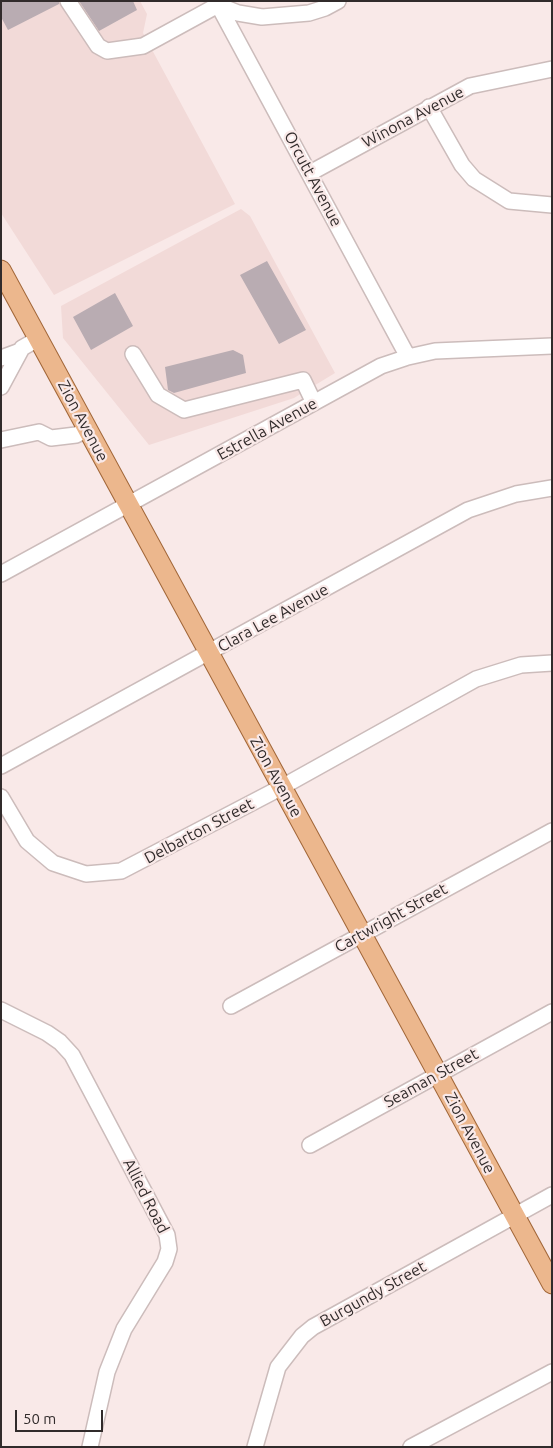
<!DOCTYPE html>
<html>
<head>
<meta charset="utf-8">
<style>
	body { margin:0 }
	#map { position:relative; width:553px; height:1448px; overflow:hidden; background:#f9e9e8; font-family:Ubuntu,sans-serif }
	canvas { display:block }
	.frame { position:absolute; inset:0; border:2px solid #312b2b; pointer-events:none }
	.scale { position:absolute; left:15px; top:1410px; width:88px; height:22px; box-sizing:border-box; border:2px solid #312b2b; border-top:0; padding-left:6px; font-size:15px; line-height:18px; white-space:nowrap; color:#312b2b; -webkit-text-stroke:4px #f9e9e8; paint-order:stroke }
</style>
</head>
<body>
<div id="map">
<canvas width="553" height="1448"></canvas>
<div class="frame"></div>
<div class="scale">50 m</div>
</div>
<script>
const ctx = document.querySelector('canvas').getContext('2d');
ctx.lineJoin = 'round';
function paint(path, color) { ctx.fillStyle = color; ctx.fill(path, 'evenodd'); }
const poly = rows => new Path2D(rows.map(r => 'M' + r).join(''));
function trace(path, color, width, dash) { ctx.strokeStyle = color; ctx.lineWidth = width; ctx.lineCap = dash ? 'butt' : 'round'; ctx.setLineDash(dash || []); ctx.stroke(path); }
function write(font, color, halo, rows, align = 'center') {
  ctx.font = font + ' Ubuntu,sans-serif'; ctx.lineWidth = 4.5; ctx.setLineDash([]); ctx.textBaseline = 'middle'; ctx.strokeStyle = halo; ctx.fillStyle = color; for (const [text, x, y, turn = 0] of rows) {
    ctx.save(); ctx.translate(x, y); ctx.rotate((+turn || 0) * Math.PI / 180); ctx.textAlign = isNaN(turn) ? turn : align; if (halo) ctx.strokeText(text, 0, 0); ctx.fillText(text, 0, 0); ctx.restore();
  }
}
paint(poly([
	[1,1,140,1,147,14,143,33,235,204,54,295,1,213],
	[241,209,250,216,335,373,294,398,149,445,63,338,61,306]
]), '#f2dad8');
paint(poly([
	[1,1,59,1,59,4,8,30,1,17],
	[79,1,133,1,137,10,99,31],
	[267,261,306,330,279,344,240,275],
	[115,293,133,326,91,350,73,317],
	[233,350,243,355,246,373,174,393,168,390,165,367]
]), '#b9acb2');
const minor = poly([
	[68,1,98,46,107,51,143,46,218,5],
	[216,1,408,357],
	[218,5,238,13,262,17,309,13,325,8,338,1],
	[429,107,462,165,474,179,509,201,552,205],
	[310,173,470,86,552,69],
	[133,354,158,395,184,410,303,380,314,403],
	[1,358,20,351],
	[1,387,22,348,38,339],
	[1,440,39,432,51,438,76,435,87,430],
	[1,574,381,366,408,357,435,351,552,346],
	[1,766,468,510,516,494,552,488],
	[1,797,27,841,53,863,86,874,121,871,282,787,476,679,521,665,552,663],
	[231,1006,552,831],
	[1,1010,47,1033,60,1042,72,1055,167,1235,169,1249,165,1262,124,1329,107,1372,90,1447],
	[310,1145,552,1012],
	[255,1447,278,1367,302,1336,313,1327,552,1195],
	[411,1447,552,1372]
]);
const major = poly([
	[1,270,552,1284]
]);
trace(minor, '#ccbcbb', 18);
trace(major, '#a26739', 21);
trace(minor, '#fff', 15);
trace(major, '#ecb78d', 19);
write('16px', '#312b2b', '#f9e9e8', [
	["Winona Avenue",413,117,-28],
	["Orcutt Avenue",313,179,62],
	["Zion Avenue",83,421,62],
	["Estrella Avenue",267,429,-29],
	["Clara Lee Avenue",273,618,-29],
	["Zion Avenue",276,777,61],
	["Delbarton Street",199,831,-28],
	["Cartwright Street",391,918,-29],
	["Seaman Street",431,1078,-29],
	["Zion Avenue",470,1133,62],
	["Allied Road",146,1196,63],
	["Burgundy Street",373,1294,-29]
]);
</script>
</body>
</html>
